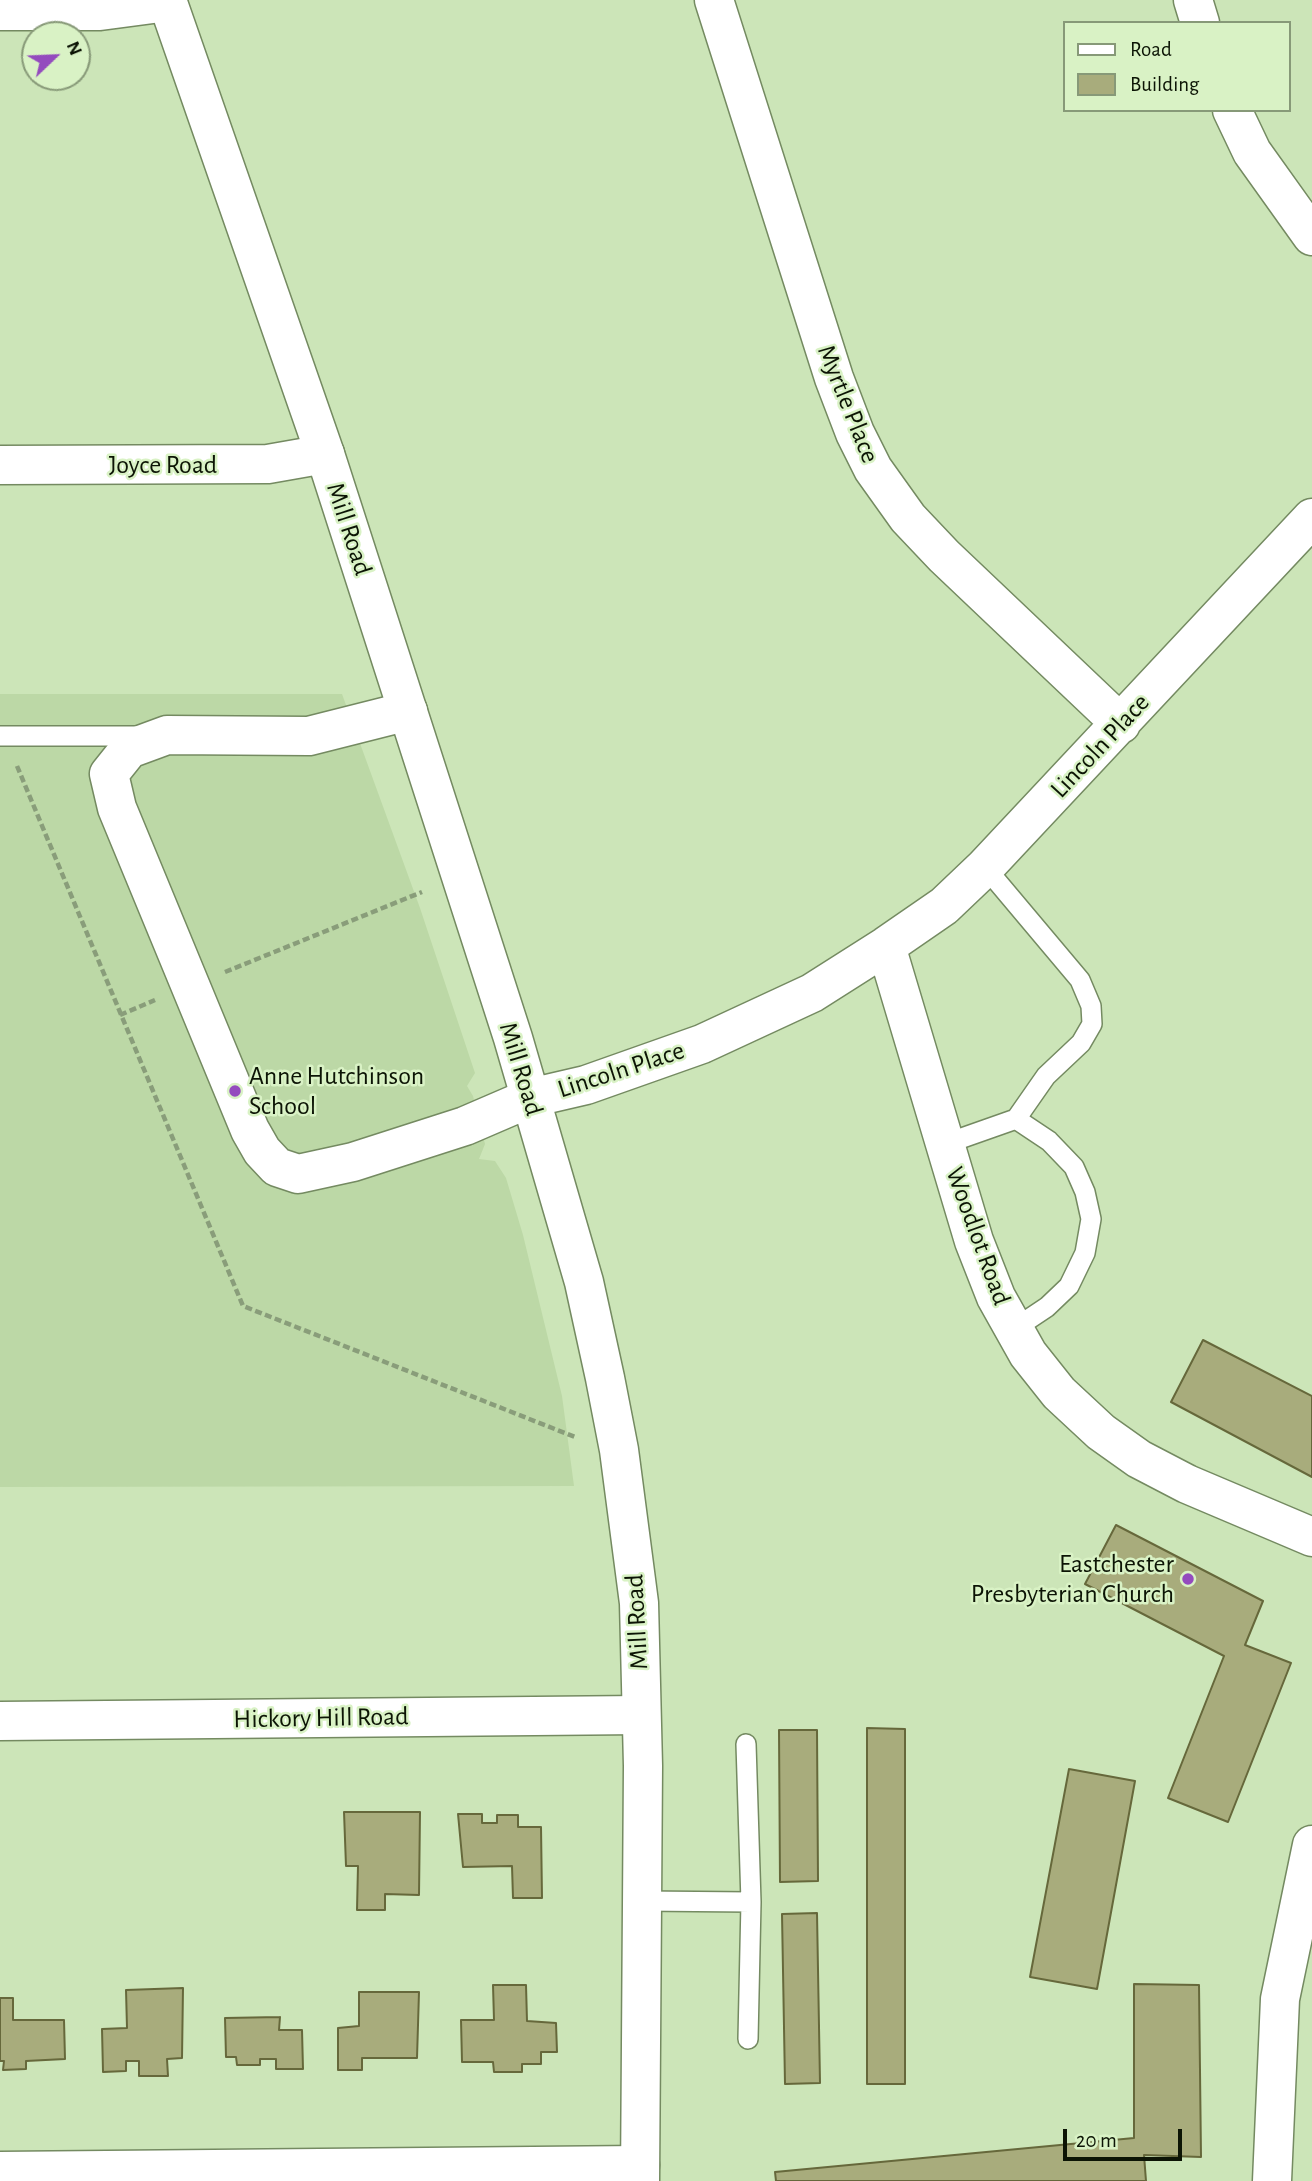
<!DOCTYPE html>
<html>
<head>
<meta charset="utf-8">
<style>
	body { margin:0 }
	#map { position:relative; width:1312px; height:2181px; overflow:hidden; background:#cce5b8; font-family:"Alegreya Sans",sans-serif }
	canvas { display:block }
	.legend { position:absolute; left:1063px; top:21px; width:228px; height:91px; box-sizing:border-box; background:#d9f2c5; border:2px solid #879978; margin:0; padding:9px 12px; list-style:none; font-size:21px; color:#0c1405 }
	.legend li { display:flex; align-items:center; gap:14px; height:35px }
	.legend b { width:35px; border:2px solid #879978 }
	.north { position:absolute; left:21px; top:21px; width:70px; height:70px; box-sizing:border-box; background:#d9f2c5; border:2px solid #879978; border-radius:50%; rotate:67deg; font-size:19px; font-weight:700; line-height:28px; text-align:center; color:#0c1405 }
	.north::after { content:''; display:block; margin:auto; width:24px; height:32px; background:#944bbe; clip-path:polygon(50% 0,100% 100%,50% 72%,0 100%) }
	.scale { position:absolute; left:1063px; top:2129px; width:119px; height:32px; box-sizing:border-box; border:4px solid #0c1405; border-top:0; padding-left:9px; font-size:21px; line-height:24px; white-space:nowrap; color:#0c1405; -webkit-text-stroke:5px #d9f2c5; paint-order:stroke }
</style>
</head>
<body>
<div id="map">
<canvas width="1312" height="2181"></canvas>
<ul class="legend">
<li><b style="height:9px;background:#fff"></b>Road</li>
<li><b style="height:19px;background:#a8ac7c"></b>Building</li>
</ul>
<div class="north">N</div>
<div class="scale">20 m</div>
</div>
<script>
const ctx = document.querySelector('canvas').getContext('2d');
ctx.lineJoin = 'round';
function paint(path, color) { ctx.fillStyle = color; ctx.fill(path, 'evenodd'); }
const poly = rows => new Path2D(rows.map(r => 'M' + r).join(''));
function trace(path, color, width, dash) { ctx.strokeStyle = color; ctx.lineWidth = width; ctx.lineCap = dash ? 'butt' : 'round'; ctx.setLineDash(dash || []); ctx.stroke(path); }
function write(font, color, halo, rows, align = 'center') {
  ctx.font = font + ' "Alegreya Sans",sans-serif'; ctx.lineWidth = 5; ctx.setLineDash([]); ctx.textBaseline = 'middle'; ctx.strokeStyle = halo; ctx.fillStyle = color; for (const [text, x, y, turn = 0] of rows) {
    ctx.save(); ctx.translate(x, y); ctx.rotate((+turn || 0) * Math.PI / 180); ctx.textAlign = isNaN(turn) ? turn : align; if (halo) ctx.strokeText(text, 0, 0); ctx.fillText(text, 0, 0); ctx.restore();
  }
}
paint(poly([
	[0,694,342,694,420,908,475,1073,467,1086,473,1096,485,1144,479,1159,495,1161,506,1178,523,1235,562,1396,574,1486,0,1487]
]), '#bcd8a6');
const building = poly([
	[1203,1340,1312,1396,1312,1477,1171,1402,1203,1340],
	[1116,1525,1263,1601,1245,1645,1291,1663,1228,1822,1168,1798,1224,1656,1085,1584,1116,1525],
	[867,1728,905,1729,905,2084,867,2084,867,1728],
	[779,1730,817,1730,818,1881,780,1882,779,1730],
	[1069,1769,1135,1781,1097,1989,1030,1977,1069,1769],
	[344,1812,420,1812,419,1895,385,1894,385,1910,357,1910,358,1866,346,1866,344,1812],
	[458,1814,482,1814,482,1823,497,1823,497,1815,518,1815,518,1827,541,1827,542,1898,513,1898,512,1866,463,1867,458,1814],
	[817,1913,820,2083,785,2084,782,1914,817,1913],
	[1134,1984,1199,1985,1201,2157,1144,2155,1146,2181,776,2181,775,2172,1134,2138,1134,1984],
	[493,1985,526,1985,527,2021,556,2023,557,2052,541,2052,541,2064,522,2064,522,2072,494,2072,493,2062,462,2062,461,2020,494,2020,493,1985],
	[183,1988,182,2058,167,2059,168,2076,139,2076,139,2061,126,2061,126,2071,103,2072,102,2029,127,2028,126,1990,183,1988],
	[359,1992,419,1992,417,2058,362,2058,362,2070,338,2070,338,2028,359,2026,359,1992],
	[0,1998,13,1998,13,2020,64,2020,65,2059,26,2061,26,2069,3,2070,4,2061,0,2061,0,1998],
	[280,2017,279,2030,302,2030,303,2069,276,2069,276,2059,260,2059,260,2065,237,2065,236,2057,226,2057,225,2018,280,2017]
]);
paint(building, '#a8ac7c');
trace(building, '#66683b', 2);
const service = poly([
	[0,736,141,736],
	[945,1144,1016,1119,1046,1076,1081,1043,1092,1024,1091,1006,1080,980,985,867],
	[1014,1329,1047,1307,1069,1286,1085,1253,1091,1219,1085,1192,1074,1167,1049,1141,1016,1119],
	[746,1744,751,1902,748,2039],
	[641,1901,751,1902]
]);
const minor = poly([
	[714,0,834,378,855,433,873,469,908,518,944,556,1121,724],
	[1193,0,1200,23],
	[0,11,100,11,168,2],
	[1232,110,1252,152,1312,236],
	[0,465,268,464,325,454],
	[408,711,309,736,167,735,129,749,109,774,117,808,250,1130,262,1151,277,1167,298,1174,353,1162,465,1126,530,1098,586,1085,702,1044,812,993,886,946,944,906,985,867,1312,518],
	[886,946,974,1241,996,1297,1028,1354,1059,1393,1101,1432,1139,1459,1187,1484,1312,1537],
	[0,1721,641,1715],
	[0,2171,640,2165],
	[1272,2181,1280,1999,1312,1845]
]);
const primary = poly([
	[167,0,325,454,513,1038,584,1282,605,1378,619,1450,639,1603,643,1766,640,2181]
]);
trace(service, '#748a61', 22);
trace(minor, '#748a61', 41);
trace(primary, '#748a61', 41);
trace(poly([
	[17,766,243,1306,575,1437],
	[225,972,422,892],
	[120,1015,155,1000]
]), '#899d7a', 4.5, [7, 3.5]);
trace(service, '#fff', 19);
trace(minor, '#fff', 38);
trace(primary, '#fff', 38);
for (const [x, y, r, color] of [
	[235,1091,7,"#944bbe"],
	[1188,1579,7,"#944bbe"]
]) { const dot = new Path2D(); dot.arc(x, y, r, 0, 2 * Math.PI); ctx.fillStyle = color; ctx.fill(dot); trace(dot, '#d9f2c5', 2.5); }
write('26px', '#0c1405', '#d9f2c5', [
	["Myrtle Place",848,404,68],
	["Joyce Road",163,465],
	["Mill Road",349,529,72],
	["Lincoln Place",1100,746,-47],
	["Mill Road",521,1069,73],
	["Lincoln Place",621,1070,-18],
	["Woodlot Road",978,1236,70],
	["Mill Road",637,1622,-93],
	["Hickory Hill Road",321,1718,-1]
]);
write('26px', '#0c1405', '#d9f2c5', [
	["Anne Hutchinson",249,1076],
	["School",249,1106],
	["Eastchester",1174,1564,"right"],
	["Presbyterian Church",1174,1594,"right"]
], 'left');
</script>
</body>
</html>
